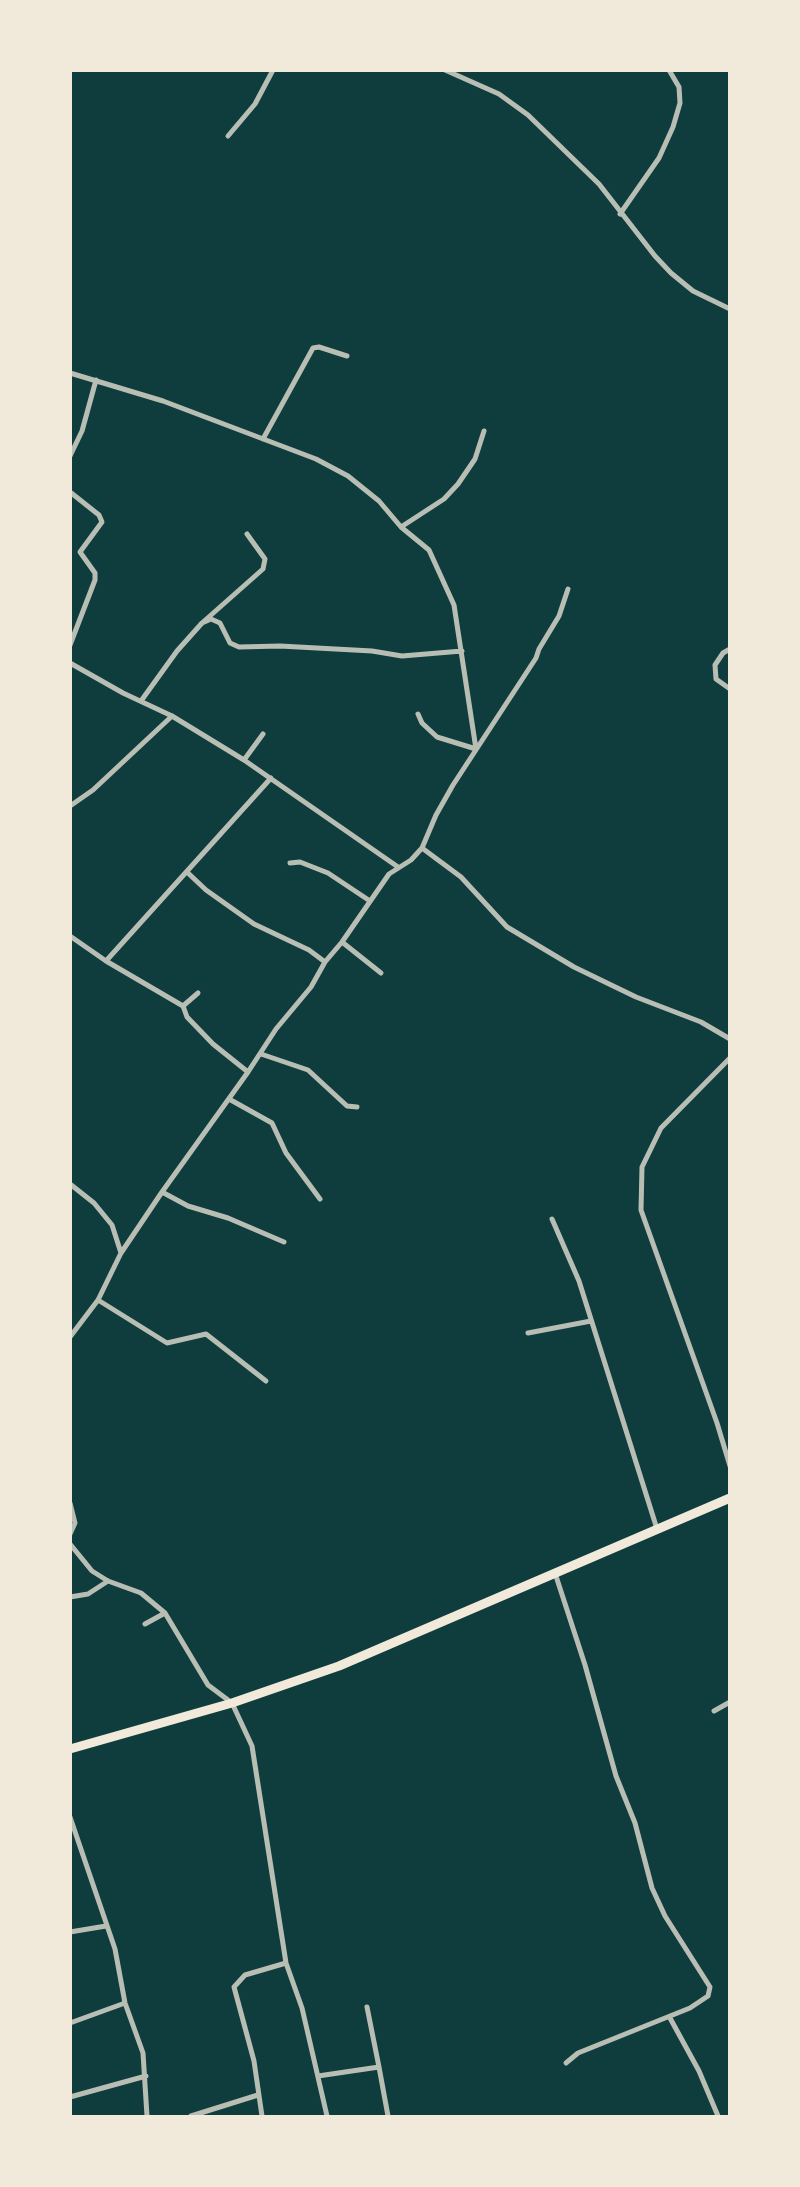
<!DOCTYPE html>
<html>
<head>
<meta charset="utf-8">
<style>
	body { margin:0 }
	#map { position:relative; width:800px; height:2187px; overflow:hidden; background:#0f3d3e; font-family:Mulish,sans-serif }
	canvas { display:block }
	.frame { position:absolute; inset:0; border:72px solid #f1e9da; pointer-events:none }
</style>
</head>
<body>
<div id="map">
<canvas width="800" height="2187"></canvas>
<div class="frame"></div>
</div>
<script>
const ctx = document.querySelector('canvas').getContext('2d');
ctx.lineJoin = 'round';
const poly = rows => new Path2D(rows.map(r => 'M' + r).join(''));
function trace(path, color, width, dash) { ctx.strokeStyle = color; ctx.lineWidth = width; ctx.lineCap = dash ? 'butt' : 'round'; ctx.setLineDash(dash || []); ctx.stroke(path); }
trace(poly([
	[445,70,499,94,528,115,599,184,655,256,671,273,693,291,730,309],
	[228,136,255,104,273,70],
	[620,214,659,158,673,127,680,103,679,87,669,70],
	[70,373,163,401,316,459,348,476,379,501,401,527,429,550,454,605,476,749],
	[263,439,313,348,319,347,347,356],
	[70,456,82,431,96,380],
	[70,492,99,515,102,522,80,552,95,573,95,580,70,645],
	[401,527,444,499,458,484,475,459,484,431],
	[202,623,211,619,220,623,230,643,239,647,280,646,372,651,402,656,462,651],
	[730,649,723,653,715,665,716,679,730,689],
	[70,663,123,693,172,716,244,760,398,867],
	[141,701,177,651,202,623,263,569,265,559,247,534],
	[418,714,422,723,437,737,476,749],
	[244,760,263,734],
	[70,806,93,790,172,716],
	[422,848,461,877,507,927,574,967,636,997,701,1022,730,1039],
	[290,863,300,862,328,873,370,901],
	[188,873,206,890,254,924,309,950,325,962],
	[70,936,106,961,183,1006,187,1017,213,1044,248,1072],
	[342,942,381,973],
	[106,961,271,778],
	[183,1006,198,993],
	[261,1054,308,1070,347,1106,357,1107],
	[730,1058,661,1128,642,1167,641,1210,717,1423,730,1466],
	[229,1099,272,1123,286,1153,320,1199],
	[70,1184,94,1203,112,1225,121,1253],
	[162,1192,188,1206,228,1218,284,1242],
	[552,1219,579,1281,657,1529],
	[98,1300,167,1343,206,1334,266,1381],
	[528,1333,591,1321],
	[70,1337,98,1300,121,1253,162,1192,248,1072,276,1029,311,987,325,962,342,942,389,874,411,860,422,848,436,815,453,785,536,658,539,649,559,616,568,589],
	[70,1503,75,1523,70,1534],
	[70,1544,92,1571,108,1581,141,1593,165,1613,208,1685,232,1703,252,1746,286,1963,302,2008,327,2116],
	[555,1573,585,1665,616,1776,635,1823,652,1888,665,1916,710,1987,708,1996,690,2008,578,2053,566,2063],
	[70,1597,88,1594,108,1581],
	[145,1624,165,1613],
	[714,1711,730,1702],
	[70,1817,115,1949,125,2003,143,2053,147,2116],
	[70,1932,106,1926],
	[367,2007,379,2067],
	[670,2018,699,2071,718,2116],
	[70,2023,125,2003],
	[318,2076,379,2067,388,2116],
	[70,2097,146,2076],
	[191,2116,258,2095],
	[262,2116,254,2061,234,1987,245,1975,286,1963]
]), '#b8beb3', 5);
trace(poly([
	[70,1749,232,1703,339,1666,730,1498]
]), '#f1e9da', 9);
</script>
</body>
</html>
